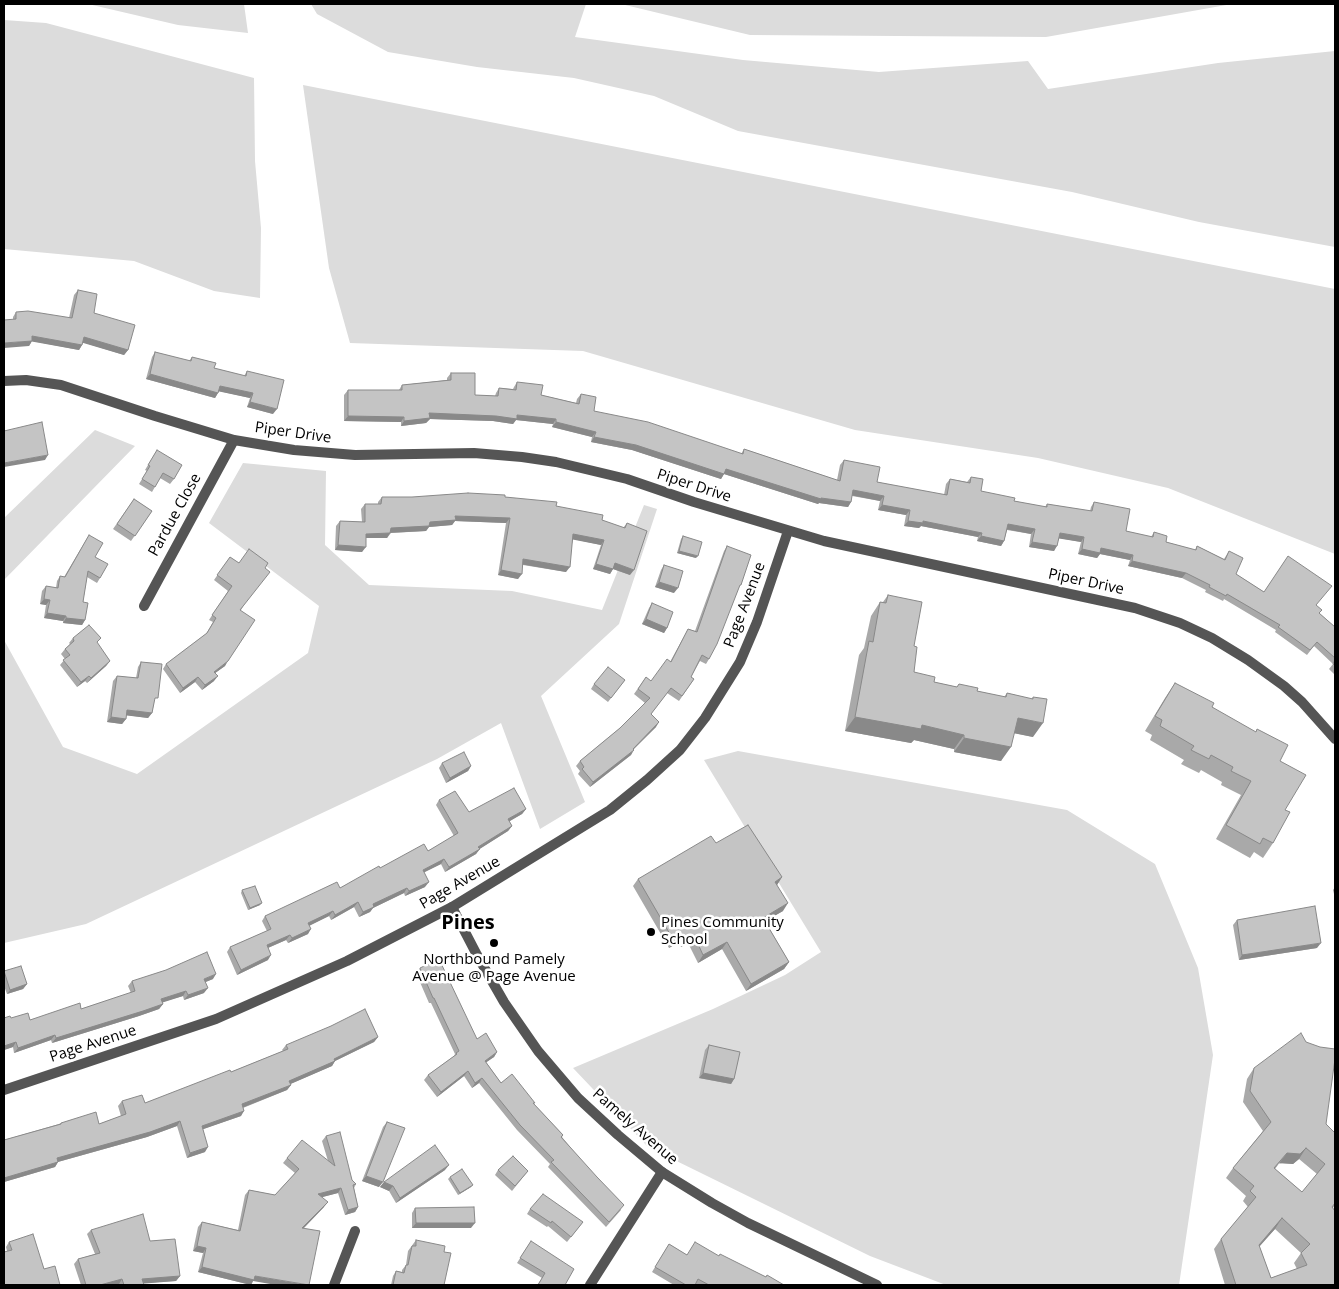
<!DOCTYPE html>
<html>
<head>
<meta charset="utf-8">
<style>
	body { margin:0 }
	#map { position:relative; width:1339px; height:1289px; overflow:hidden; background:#fff; font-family:"Open Sans",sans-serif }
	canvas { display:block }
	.frame { position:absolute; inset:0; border:5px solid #000; pointer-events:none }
</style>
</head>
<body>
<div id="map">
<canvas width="1339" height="1289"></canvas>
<div class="frame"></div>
</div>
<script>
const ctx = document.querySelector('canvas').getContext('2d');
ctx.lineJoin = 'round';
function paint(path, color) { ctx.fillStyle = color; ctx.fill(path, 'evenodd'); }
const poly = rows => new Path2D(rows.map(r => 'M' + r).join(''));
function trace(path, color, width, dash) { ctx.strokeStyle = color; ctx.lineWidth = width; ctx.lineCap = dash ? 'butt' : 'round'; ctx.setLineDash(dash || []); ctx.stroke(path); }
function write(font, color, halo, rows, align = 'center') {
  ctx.font = font + ' "Open Sans",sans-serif'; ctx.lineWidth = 5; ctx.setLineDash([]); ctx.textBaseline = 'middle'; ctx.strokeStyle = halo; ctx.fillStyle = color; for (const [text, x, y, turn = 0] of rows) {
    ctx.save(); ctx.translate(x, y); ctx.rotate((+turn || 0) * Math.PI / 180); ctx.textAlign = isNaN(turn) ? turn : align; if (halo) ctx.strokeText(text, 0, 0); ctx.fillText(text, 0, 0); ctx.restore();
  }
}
paint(poly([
	[88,4,244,4,248,33,178,25],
	[311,4,586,4,575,37,743,60,879,72,1028,61,1048,89,1218,63,1335,51,1335,247,1199,222,1072,192,738,131,654,96,574,78,477,67,388,52,317,14],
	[621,4,1232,4,1046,37,750,35],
	[4,20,46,23,254,78,255,161,261,228,260,298,214,291,134,261,4,249],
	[303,85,1335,289,1335,554,1168,488,1038,458,855,430,583,351,350,343,329,268],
	[95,430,135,446,4,580,4,518],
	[243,463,326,471,325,545,369,585,512,591,602,610,644,505,657,509,619,624,541,696,585,802,540,829,501,723,437,759,86,924,4,943,4,640,63,747,137,774,308,653,319,606,209,523],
	[738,751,1067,810,1155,864,1198,968,1213,1055,1179,1285,946,1285,870,1256,648,1147,573,1068,713,1009,785,975,821,952,704,760]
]), '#dcdcdc');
trace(poly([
	[4,381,26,380,61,385,155,416,234,440,294,450,355,455,474,453,522,457,556,462,627,479,694,502,824,541,1135,608,1180,623,1212,638,1248,660,1284,686,1302,702,1335,739],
	[144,606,234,440],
	[452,907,610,810,647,780,680,750,705,718,740,662,757,622,788,531],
	[334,1285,355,1231],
	[590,1285,662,1172]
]), '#555', 10);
trace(poly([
	[4,1090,216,1019,347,961,452,907,477,955,504,1002,538,1051,578,1098,618,1135,662,1172,712,1203,748,1223,877,1285]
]), '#555', 10);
paint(poly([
	[78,290,94,313,128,350,124,355,82,342,82,345,79,350,32,341,29,346,13,319,13,317,16,312,69,318,74,295],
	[155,352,189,361,192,357,214,368,244,376,247,371,273,414,247,407,250,398,219,391,215,398,146,379,152,357],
	[451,373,475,395,495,396,496,393,499,388,513,389,514,387,517,382,541,395,576,403,577,399,581,394,594,411,741,454,744,449,837,480,840,465,844,460,877,482,944,495,946,484,950,479,967,482,971,477,981,491,1014,501,1045,507,1047,504,1090,511,1091,507,1094,502,1126,531,1151,537,1154,532,1166,542,1195,550,1197,546,1224,559,1229,551,1236,574,1264,592,1316,606,1319,613,1335,627,1335,675,1329,669,1333,664,1314,646,1307,655,1275,632,1276,630,1224,599,1223,601,1205,592,1206,590,1182,578,1128,566,1130,560,1100,554,1097,558,1078,554,1081,542,1059,538,1054,551,1029,547,1031,534,1007,530,1004,541,1001,546,977,541,978,537,921,526,919,528,904,526,906,515,878,510,880,501,852,496,851,502,848,507,819,503,818,504,724,474,721,479,632,450,591,442,592,437,552,427,553,424,516,420,513,424,493,421,430,419,426,423,401,426,401,422,344,421,344,395,348,390,399,390,402,385,447,380,447,378],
	[157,450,174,479,170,484,160,478,152,492,139,484,147,471,145,470],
	[382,497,505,497,556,506,602,520,623,528,627,523,630,575,613,569,610,574,593,569,601,545,573,539,566,572,523,565,518,579,498,575,506,523,455,521,452,525,429,527,426,531,391,533,387,538,366,538,362,552,335,550,336,526,340,521,362,522,361,509,365,504,378,504,378,502],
	[134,499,152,511,131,541,113,529],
	[89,535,100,578,97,583,87,577,83,602,85,620,82,625,63,623,63,621,44,618,46,605,40,604,42,591,46,586,56,588,57,581,60,576,64,577],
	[683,536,696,558,677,553,681,539],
	[727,546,738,590,709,659,706,664,700,661,691,677,694,679,679,701,667,693,651,714,656,727,633,749,631,755,590,787,578,774,580,771,576,766,580,761,620,728,645,703,634,694,646,677,651,681,670,662,688,629,695,631,724,551],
	[230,557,239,563,265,568,241,610,225,666,215,673,214,681,202,690,195,682,180,693,163,669,166,664,206,634,213,622,209,620,228,591,214,580],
	[664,565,674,593,655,587,661,570],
	[888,595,914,646,914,672,934,682,957,687,959,684,977,691,1004,697,1007,693,1032,699,1033,697,1033,737,1014,733,1001,761,954,752,954,749,914,740,911,743,845,731,859,655,864,648,871,616,880,602,883,602],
	[652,603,667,628,664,633,642,624,649,608],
	[73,638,97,643,110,661,106,666,87,683,85,681,77,687,60,665,65,659,61,654,65,649,70,644,69,643],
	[141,662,154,703,152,713,148,718,126,715,126,719,122,724,107,722,113,681,117,676,136,678,138,667],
	[625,680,608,702,591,689,594,684],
	[1175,683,1212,707,1280,761,1285,810,1273,843,1263,858,1254,852,1250,858,1216,839,1241,795,1221,785,1222,782,1201,770,1199,773,1181,764,1184,760,1150,740,1152,735,1145,731,1165,698],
	[442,763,471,766,468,771,446,783,439,768],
	[439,800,469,812,526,809,522,814,509,821,512,826,508,831,479,849,476,854,445,872,441,864,424,872,425,887,405,896,404,893,373,908,370,912,359,917,354,907,331,920,329,916,310,925,308,934,288,943,286,940,268,948,268,960,237,975,227,952,230,947,267,931,262,921,265,916,340,888,380,868,428,851,454,836,436,805],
	[716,843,782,877,777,885,783,911,765,921,789,962,784,969,746,991,722,949,698,963,688,943,681,947,679,942,669,948,633,886,638,879],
	[1335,887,1335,898,1333,890],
	[242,890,260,905,248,910,241,893],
	[1237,920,1317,948,1239,960,1233,925],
	[420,968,477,1039,497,1052,494,1057,486,1062,501,1083,534,1104,563,1135,562,1137,621,1210,606,1227,548,1167,550,1164,517,1130,479,1083,472,1088,464,1076,437,1097,424,1080,428,1075,454,1056,455,1054,431,1003,429,1003,416,973],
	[4,971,27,984,23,989,7,994,4,986],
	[213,979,205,982,204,993,184,1000,183,996,162,1002,163,1004,159,1009,139,1016,52,1043,51,1040,14,1053,13,1047,4,1050,4,1018,11,1018,30,1020,81,1009,131,993,128,986,132,981],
	[378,1037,374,1042,335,1061,332,1066,290,1084,291,1085,287,1090,243,1108,241,1116,203,1129,205,1152,187,1158,177,1126,147,1137,58,1162,55,1167,4,1182,4,1140,59,1124,61,1123,99,1124,121,1116,118,1106,122,1101,145,1103,231,1072,283,1051,282,1050,286,1045],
	[709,1045,734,1079,731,1084,699,1078,705,1050],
	[1254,1068,1326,1124,1335,1133,1335,1205,1333,1208,1335,1285,1225,1285,1214,1249,1221,1239,1248,1207,1243,1201,1246,1196,1226,1178,1233,1168,1263,1131,1243,1102,1247,1079],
	[1299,1159,1317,1174,1302,1192,1275,1169,1279,1163,1293,1164],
	[1275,1229,1301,1253,1294,1263,1297,1269,1271,1278,1259,1246],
	[387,1122,379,1187,362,1181,383,1127],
	[326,1136,352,1180,356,1184,354,1188,358,1207,355,1212,345,1215,338,1193,322,1197,324,1207,253,1281,251,1285,198,1272,203,1253,193,1251,198,1227,202,1222,238,1230,245,1195,249,1190,275,1195,295,1173,283,1163,287,1158,328,1161,322,1141],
	[445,1170,396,1203,389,1191,380,1187,384,1182],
	[498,1170,528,1171,512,1191,495,1175],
	[450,1177,471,1187,458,1195,448,1179],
	[415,1208,471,1228,412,1228,412,1213],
	[530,1209,583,1222,567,1242,548,1226,547,1227,527,1214],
	[91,1230,150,1241,180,1276,176,1281,144,1283,144,1285,120,1285,119,1284,113,1285,81,1285,74,1264,78,1259,95,1254,87,1234],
	[416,1240,444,1252,444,1285,391,1285,393,1276,396,1271,402,1272,402,1270,406,1265,408,1251],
	[531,1241,565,1285,537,1285,542,1278,517,1263],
	[9,1242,44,1269,7,1251,6,1247],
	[669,1244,687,1255,718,1256,784,1285,674,1285,652,1272]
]), '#a9a9a9');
paint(poly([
	[32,336,82,345,79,350,29,341],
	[84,337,128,350,124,355,80,342],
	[32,341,29,346,4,348,4,343],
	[150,374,218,393,215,398,146,379],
	[220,386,253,393,250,398,217,391],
	[250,402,277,409,273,414,247,407],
	[429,413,517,415,556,419,553,424,516,420,513,424,493,421,430,419,426,423,401,426,404,421],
	[348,416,404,417,401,422,344,421],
	[556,422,596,432,592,437,552,427],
	[594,437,636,445,726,469,821,498,851,502,848,507,819,503,818,504,724,474,721,479,632,450,591,442],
	[48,455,45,460,4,467,4,463],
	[853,490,884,496,880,501,850,495],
	[882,505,910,510,906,515,878,510],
	[455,516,510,518,506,523,455,521,452,525,429,527,426,531,387,533,391,528,430,522],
	[908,521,923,521,982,533,978,537,921,526,919,528,904,526],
	[1008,524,1035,529,1031,534,1005,529],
	[390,533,387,538,363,538,366,534],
	[1060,533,1084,537,1081,542,1056,538],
	[573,534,604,540,601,545,570,539],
	[981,536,1004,541,1001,546,977,541],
	[1032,542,1057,546,1054,551,1029,547],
	[338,545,366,547,362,552,335,550],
	[1101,548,1133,555,1130,560,1100,554,1097,558,1078,554,1082,549],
	[679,551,698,556,696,558,677,553],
	[523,559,570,567,566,572,520,564],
	[1132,561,1186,573,1182,578,1128,566],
	[615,563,634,570,630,575,613,569,610,574,593,569,596,564],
	[501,570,522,574,518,579,498,575],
	[659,582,678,588,674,593,655,587],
	[44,599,50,600,46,605,40,604],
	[47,613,66,616,63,621,44,618],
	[66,618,85,620,82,625,63,623],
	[646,619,667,628,664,633,642,624],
	[110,661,106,666,87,683,91,678],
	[228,661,225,666,211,676,214,672],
	[89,676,85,681,77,687,81,682],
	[218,676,214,681,202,690,205,685],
	[198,677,195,682,180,693,183,688],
	[127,710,152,713,148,718,123,715],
	[111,717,126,719,122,724,107,722],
	[855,717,922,725,964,735,954,749,914,740,911,743,845,731],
	[1018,718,1043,723,1033,737,1008,732],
	[659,722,656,727,629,754,633,749],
	[964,738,1011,747,1001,761,954,752],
	[634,750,631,755,590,787,593,782],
	[471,766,468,771,446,783,450,778],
	[526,809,522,814,505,824,508,819],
	[512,826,508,831,475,852,478,847],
	[480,849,476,854,445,872,449,867],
	[444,859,441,864,419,875,423,870],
	[782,877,777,885,775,882],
	[429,882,425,887,405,896,409,891],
	[407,888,404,893,373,908,370,912,359,917,363,912,373,904],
	[358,902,354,907,331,920,335,915],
	[262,903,260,905,248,910,250,908],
	[788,903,783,911,757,926,763,918],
	[333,911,329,916,305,928,308,923],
	[311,929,308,934,288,943,292,938],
	[290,935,286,940,263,950,267,945],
	[684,935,679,942,669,948,674,941],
	[694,935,688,943,681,947,686,939],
	[727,942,722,949,698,963,703,955],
	[1321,943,1317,948,1239,960,1242,955],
	[271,955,268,960,237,975,241,970],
	[789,962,784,969,746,991,751,984],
	[216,974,213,979,201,984,204,979],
	[27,984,23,989,7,994,10,990],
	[208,988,204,993,184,1000,188,995],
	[186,991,183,996,158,1004,161,999],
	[163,1004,159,1009,139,1016,52,1043,56,1038],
	[55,1035,51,1040,14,1053,18,1048],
	[378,1037,374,1042,335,1061,332,1066,286,1086,289,1081],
	[16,1042,13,1047,4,1050,4,1046],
	[497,1052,494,1057,481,1066,485,1061],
	[468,1071,464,1076,437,1097,441,1092],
	[703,1073,734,1079,731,1084,699,1078],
	[482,1078,479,1083,472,1088,475,1083],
	[291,1085,287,1090,239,1109,242,1104],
	[244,1111,241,1116,198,1131,202,1126],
	[180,1121,177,1126,147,1137,54,1163,57,1158],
	[208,1147,205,1152,187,1158,190,1153],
	[1306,1148,1299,1159,1293,1164,1279,1163,1267,1179,1287,1153],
	[58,1162,55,1167,4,1182,4,1178],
	[449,1165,445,1170,396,1203,400,1198],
	[366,1176,383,1182,379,1187,362,1181],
	[384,1182,393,1186,389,1191,380,1187],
	[473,1185,471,1187,458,1195,460,1193],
	[341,1188,338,1193,315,1199,318,1194],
	[328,1202,324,1207,299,1233,302,1228],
	[358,1207,355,1212,345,1215,348,1210],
	[1282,1218,1275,1229,1252,1255,1259,1245],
	[416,1223,475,1223,471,1228,412,1228],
	[197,1246,206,1248,203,1253,193,1251],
	[202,1267,308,1285,276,1285,253,1281,251,1285,198,1272],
	[180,1276,176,1281,139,1284,142,1279],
	[122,1279,119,1284,113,1285,100,1285]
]), '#898989');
const building = poly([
	[78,290,97,294,94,313,135,325,128,350,84,337,82,345,32,336,32,341,4,343,4,320,16,319,16,312,28,311,72,318,78,290],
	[155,352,191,361,192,357,216,363,214,368,246,376,247,371,284,380,277,409,250,402,253,393,220,386,218,393,150,374,155,352],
	[451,373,475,373,475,395,498,396,499,388,516,390,517,382,543,385,541,395,579,404,581,394,596,397,594,411,648,422,743,454,744,449,840,481,844,460,880,467,877,482,947,495,950,479,970,483,971,477,983,479,981,491,1015,498,1014,501,1047,507,1047,504,1092,511,1094,502,1130,509,1126,531,1153,537,1154,532,1167,536,1166,542,1196,550,1197,546,1225,560,1229,551,1243,558,1236,574,1264,592,1288,556,1332,586,1316,605,1322,610,1319,613,1335,627,1335,658,1317,642,1310,650,1278,627,1280,625,1227,594,1226,596,1209,587,1210,585,1186,573,1132,561,1133,555,1101,548,1100,553,1082,549,1084,537,1060,533,1057,546,1032,542,1035,529,1008,524,1004,541,981,536,982,533,923,521,923,523,908,521,910,510,882,505,884,496,853,490,851,502,821,498,821,499,726,469,724,474,636,445,594,437,596,432,556,422,556,419,517,415,517,419,496,416,429,413,430,418,404,421,404,417,348,416,348,390,402,390,402,385,451,380,451,373],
	[42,422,48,455,4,463,4,431,42,422],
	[157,450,182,465,174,479,163,473,155,487,142,479,150,466,148,465,157,450],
	[468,493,505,495,505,497,557,502,556,506,603,515,602,520,625,528,627,523,647,531,634,570,615,563,613,569,596,564,604,540,573,534,570,567,523,559,522,574,501,570,510,518,455,516,456,520,430,522,429,526,391,528,390,533,366,534,366,547,338,545,340,521,365,522,365,504,381,504,382,497,412,497,468,493],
	[134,499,152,511,135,536,117,524,134,499],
	[89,535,103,543,95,557,108,564,100,578,88,571,83,602,88,603,85,620,66,618,66,616,47,613,50,600,44,599,46,586,58,588,60,576,65,577,89,535],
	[683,536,702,542,698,556,679,551,683,536],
	[727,546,751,555,741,585,740,585,717,644,709,659,702,655,691,677,694,679,682,696,671,688,651,714,659,722,633,749,634,750,593,782,582,769,584,767,580,761,620,728,650,698,638,689,646,677,651,681,667,659,671,662,688,629,697,632,727,546],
	[249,549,268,563,265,568,270,572,240,610,255,620,228,661,214,672,218,676,205,685,198,677,183,688,166,664,207,633,216,618,212,615,232,586,217,575,230,557,239,563,249,549],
	[664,565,683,571,678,588,659,582,664,565],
	[888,595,922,602,914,646,917,647,914,672,935,677,934,682,957,687,959,684,978,688,977,691,1006,697,1007,693,1033,699,1033,697,1047,699,1043,723,1018,718,1011,747,964,738,964,735,922,725,921,729,855,717,869,641,873,642,880,602,886,603,888,595],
	[652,603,673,612,667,628,646,619,652,603],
	[89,625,101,638,97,642,110,661,91,678,89,676,81,682,63,660,70,655,65,649,74,641,73,638,89,625],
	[1335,660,1335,666,1333,664,1335,660],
	[141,662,162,664,158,698,155,698,152,713,127,710,126,719,111,717,117,676,138,678,141,662],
	[608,667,625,680,611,698,594,684,608,667],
	[1175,683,1214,703,1212,707,1256,732,1257,729,1288,745,1280,761,1306,775,1285,810,1290,812,1273,843,1263,838,1260,844,1226,825,1251,781,1231,771,1233,767,1211,755,1209,759,1191,750,1194,746,1160,726,1162,720,1155,716,1175,683],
	[464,752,471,766,450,778,442,763,464,752],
	[514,788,526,809,508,819,512,826,478,847,480,849,449,867,444,859,423,870,429,882,409,891,407,888,373,904,374,907,363,912,358,902,335,915,333,911,308,923,311,929,292,938,290,935,267,945,271,955,241,970,230,947,271,929,265,916,337,882,340,888,379,866,380,868,424,844,428,851,458,833,439,800,455,791,469,812,514,788],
	[748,825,782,877,775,882,788,903,763,918,789,962,751,984,727,942,703,955,694,935,686,939,684,935,674,941,638,879,711,836,716,843,748,825],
	[255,886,262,903,250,908,242,890,255,886],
	[1315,906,1321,943,1242,955,1237,920,1315,906],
	[207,952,216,974,204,979,208,988,188,995,186,991,161,999,163,1004,143,1011,56,1038,55,1035,18,1048,16,1042,4,1046,4,1018,10,1016,11,1018,28,1013,30,1020,80,1003,81,1009,135,991,132,981,166,970,207,952],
	[439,959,477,1039,486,1033,497,1052,485,1061,501,1083,512,1074,535,1103,533,1103,563,1135,561,1137,597,1177,624,1205,609,1222,551,1162,554,1160,520,1125,482,1078,475,1083,468,1071,441,1092,428,1075,457,1054,456,1053,459,1051,434,998,433,998,420,968,439,959],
	[21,966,27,984,10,990,4,971,21,966],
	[365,1009,378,1037,334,1059,335,1061,289,1081,291,1085,242,1104,244,1111,202,1126,208,1147,190,1153,180,1121,150,1132,57,1158,58,1162,4,1178,4,1140,61,1124,61,1123,96,1112,99,1124,126,1114,122,1101,142,1095,145,1103,230,1070,231,1072,288,1049,286,1045,331,1026,365,1009],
	[1301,1033,1306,1042,1320,1047,1335,1049,1335,1059,1326,1124,1335,1133,1335,1203,1332,1207,1335,1211,1335,1285,1236,1285,1221,1239,1256,1197,1250,1191,1254,1186,1233,1168,1271,1122,1250,1091,1254,1068,1301,1033],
	[1306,1148,1325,1164,1302,1192,1274,1168,1287,1153,1300,1154,1306,1148],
	[1282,1218,1310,1244,1301,1253,1307,1265,1271,1278,1259,1245,1282,1218],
	[709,1045,740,1052,734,1079,703,1073,709,1045],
	[387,1122,405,1128,383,1182,366,1176,387,1122],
	[340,1132,352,1180,356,1184,353,1185,358,1207,348,1210,341,1188,318,1194,328,1202,302,1228,320,1231,309,1285,255,1276,254,1280,202,1267,206,1248,197,1246,202,1222,240,1231,249,1190,275,1195,299,1169,287,1158,302,1140,335,1166,326,1136,340,1132],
	[435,1145,449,1165,400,1198,393,1186,384,1182,435,1145],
	[513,1156,528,1171,515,1186,498,1170,513,1156],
	[462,1169,473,1185,460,1193,450,1177,462,1169],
	[543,1194,583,1222,571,1237,552,1221,551,1223,530,1209,543,1194],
	[474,1207,475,1223,416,1223,415,1208,474,1207],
	[143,1214,150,1241,175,1239,180,1276,142,1279,144,1285,124,1285,122,1279,100,1285,86,1285,78,1259,100,1253,91,1230,143,1214],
	[33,1234,44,1269,55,1266,60,1285,4,1285,4,1252,12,1250,9,1242,33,1234],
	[416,1240,445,1246,444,1252,451,1253,444,1285,393,1285,396,1271,404,1273,406,1265,408,1265,412,1246,416,1246,416,1240],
	[531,1241,574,1269,565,1285,538,1285,545,1273,520,1258,531,1241],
	[695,1242,719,1256,720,1254,766,1277,767,1275,784,1285,709,1285,698,1279,695,1285,686,1285,655,1267,669,1244,687,1255,695,1242]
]);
paint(building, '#c4c4c4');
trace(building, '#898989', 1);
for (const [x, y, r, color] of [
	[651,932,5,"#000"],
	[494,943,5,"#000"]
]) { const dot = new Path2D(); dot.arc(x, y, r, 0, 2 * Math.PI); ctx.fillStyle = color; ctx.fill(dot); trace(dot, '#fff', 2); }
write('15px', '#000', '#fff', [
	["Piper Drive",293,433,8],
	["Piper Drive",694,486,18],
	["Pardue Close",175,515,-61],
	["Piper Drive",1086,582,12],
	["Page Avenue",745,605,-69],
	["Page Avenue",460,883,-30],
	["Page Avenue",93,1044,-18],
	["Pamely Avenue",635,1127,41]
]);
write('15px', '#000', '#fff', [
	["Pines Community",661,923],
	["School",661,940],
	["Northbound Pamely",494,960,"center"],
	["Avenue @ Page Avenue",494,977,"center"]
], 'left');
write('bold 20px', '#000', '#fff', [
	["Pines",468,923]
]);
</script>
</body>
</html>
